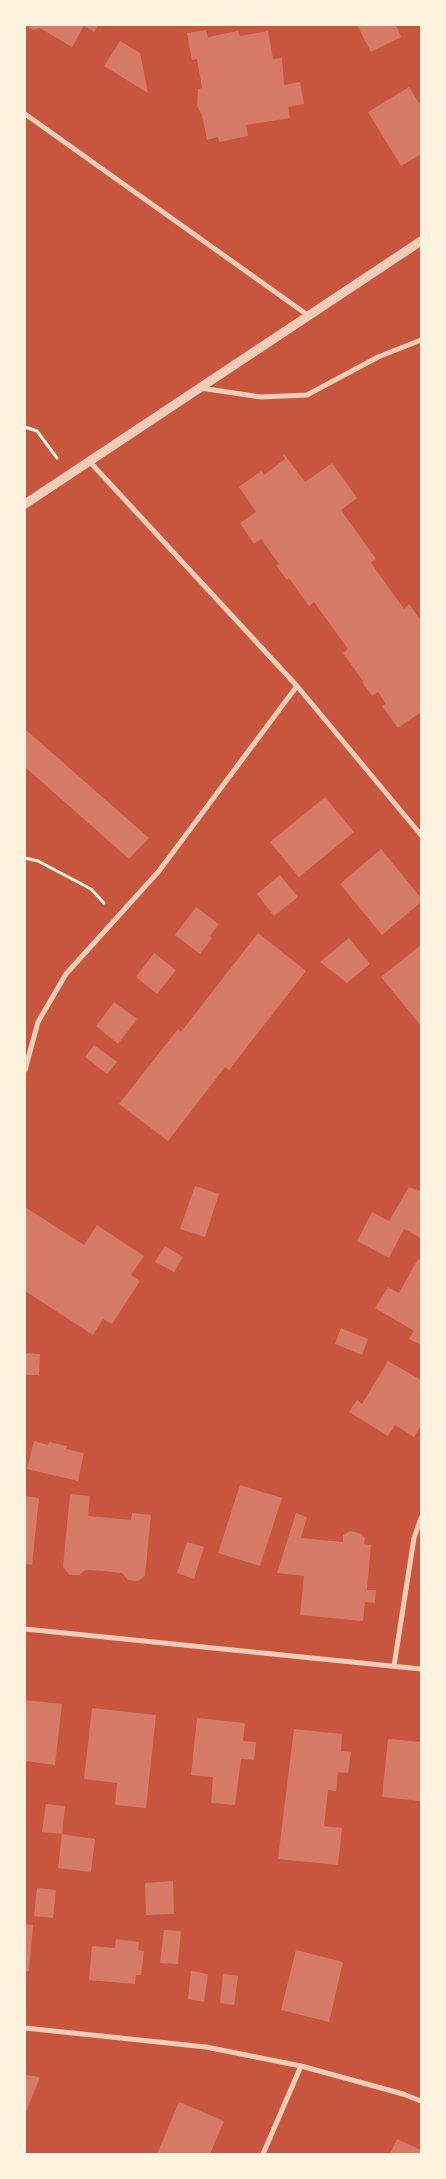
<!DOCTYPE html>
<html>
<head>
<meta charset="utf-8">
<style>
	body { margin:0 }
	#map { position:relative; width:446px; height:2179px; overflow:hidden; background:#c8553d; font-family:Cabin,sans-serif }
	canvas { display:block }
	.frame { position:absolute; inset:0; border:26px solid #fff3e0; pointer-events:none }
</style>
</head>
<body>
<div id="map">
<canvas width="446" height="2179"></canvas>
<div class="frame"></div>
</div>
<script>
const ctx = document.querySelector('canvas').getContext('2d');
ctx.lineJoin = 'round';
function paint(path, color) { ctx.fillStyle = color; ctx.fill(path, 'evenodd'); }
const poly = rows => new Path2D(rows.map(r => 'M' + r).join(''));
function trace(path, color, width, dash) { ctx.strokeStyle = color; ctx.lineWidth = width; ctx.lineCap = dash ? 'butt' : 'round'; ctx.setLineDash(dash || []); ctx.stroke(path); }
paint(poly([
	[25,25,98,25,94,32,84,26,72,47,40,28,33,30],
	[357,25,396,25,401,37,371,52],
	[206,30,208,37,238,31,240,36,268,31,273,59,282,58,284,85,300,82,304,104,288,107,290,118,246,125,248,136,219,142,218,137,207,140,202,115,197,106,198,89,202,88,197,59,192,60,187,33],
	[120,41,140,53,148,93,104,66],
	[409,87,421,106,421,154,401,166,368,112],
	[284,454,305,482,332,463,357,498,341,510,376,559,371,563,404,609,409,604,421,621,421,712,398,728,382,706,386,704,378,692,372,696,362,682,363,681,343,653,348,649,314,602,309,606,289,578,287,580,276,565,279,564,261,539,254,544,240,523,256,512,239,487,261,471,264,475,285,459,283,455],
	[25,729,149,838,129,859,25,767],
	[325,797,354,832,299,877,270,842],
	[381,849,421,898,421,902,382,935,340,884],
	[280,875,298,897,274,916,257,894],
	[196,907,219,924,210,936,212,938,200,954,175,935],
	[258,933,306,971,229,1070,225,1067,168,1141,119,1104,178,1029,181,1032],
	[349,938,370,964,347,983,320,962],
	[421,945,421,1026,381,977],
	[154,953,176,970,157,994,136,977],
	[114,1002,137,1019,118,1044,96,1026],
	[94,1045,117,1062,107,1074,85,1057],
	[195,1186,219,1194,205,1237,180,1229],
	[409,1187,421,1191,421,1238,404,1229,389,1258,357,1241,372,1212,389,1221],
	[25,1207,84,1245,97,1225,144,1256,131,1275,140,1281,112,1324,103,1319,93,1335,25,1291],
	[165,1246,183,1257,174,1272,155,1262],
	[418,1259,421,1261,421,1345,409,1339,414,1331,375,1308,388,1287,399,1293],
	[341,1328,368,1339,362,1355,335,1344],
	[25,1353,40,1354,39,1375,25,1375],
	[388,1361,421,1380,421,1425,414,1437,395,1425,388,1436,349,1412,357,1400,362,1404],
	[34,1441,48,1445,49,1442,67,1446,66,1449,84,1453,78,1481,27,1469],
	[240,1485,282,1498,260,1566,218,1553],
	[70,1494,90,1496,88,1516,131,1520,132,1513,151,1515,145,1576,138,1581,128,1580,122,1573,104,1571,86,1570,79,1575,70,1575,63,1567],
	[25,1496,39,1498,32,1565,25,1564],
	[296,1513,307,1517,301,1538,343,1542,343,1535,350,1531,360,1533,365,1538,364,1544,371,1545,367,1590,376,1590,375,1603,365,1602,363,1621,300,1615,304,1576,277,1573],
	[187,1542,204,1547,194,1579,177,1573],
	[25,1700,62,1704,55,1765,25,1761],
	[92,1708,156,1715,146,1808,115,1805,117,1783,84,1779],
	[197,1718,245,1723,243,1741,256,1742,254,1760,241,1759,235,1805,211,1803,213,1777,191,1775],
	[294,1729,342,1734,341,1751,351,1752,348,1773,338,1772,336,1791,328,1790,324,1826,342,1828,338,1865,278,1859],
	[388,1739,421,1742,421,1801,382,1797],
	[46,1804,65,1806,62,1834,42,1832],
	[62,1834,95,1839,91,1872,58,1868],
	[173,1881,174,1914,146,1915,145,1883],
	[37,1888,56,1890,53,1918,34,1916],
	[25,1924,33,1925,29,1971,25,1971],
	[164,1930,181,1931,178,1964,160,1963],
	[116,1939,139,1942,138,1950,144,1951,141,1975,136,1975,135,1984,89,1980,92,1946,115,1948],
	[296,1950,343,1962,329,2022,281,2010],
	[191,1971,208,1974,204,2002,188,1999],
	[223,1974,238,1976,234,2005,220,2003],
	[25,2075,40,2077,25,2115],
	[179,2102,224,2121,210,2154,157,2154],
	[397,2139,421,2150,421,2154,390,2154]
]), '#d67c66');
trace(poly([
	[25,427,37,431,57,458],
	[25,858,38,861,91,889,104,903]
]), '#fff3e0', 3);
trace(poly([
	[25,114,309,316],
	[200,388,261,397,307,395,378,357,421,340],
	[89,461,297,686,421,835],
	[25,1070,38,1022,66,974,159,871,297,686],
	[25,1629,421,1669],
	[394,1666,414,1538,421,1518],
	[25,2028,206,2047,301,2066,403,2094,421,2101],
	[263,2154,301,2066]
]), '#f1ccb7', 5);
trace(poly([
	[25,504,421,241]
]), '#f1ccb7', 9);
</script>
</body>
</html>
